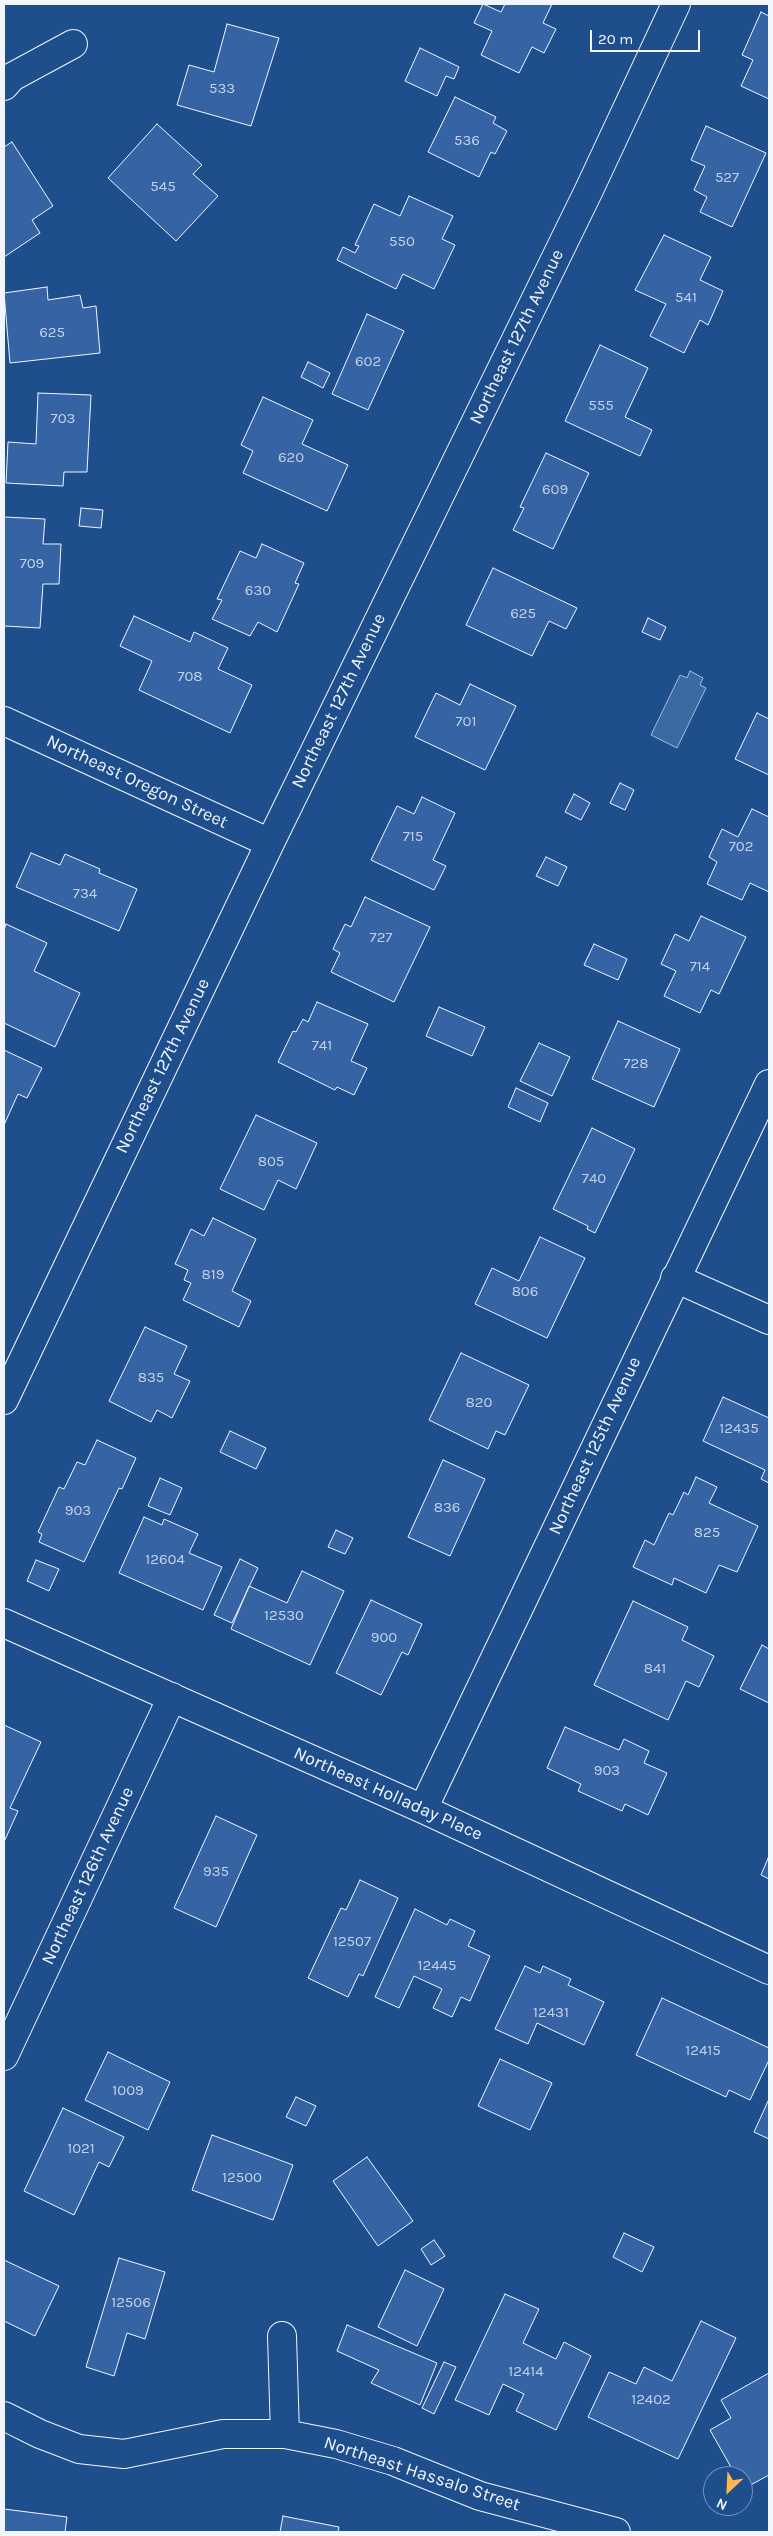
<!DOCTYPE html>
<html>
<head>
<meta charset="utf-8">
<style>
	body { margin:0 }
	#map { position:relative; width:773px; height:2536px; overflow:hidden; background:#1f4e8c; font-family:Karla,sans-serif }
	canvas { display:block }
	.frame { position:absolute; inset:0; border:5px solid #f2f6ff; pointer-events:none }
	.north { position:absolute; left:703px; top:2466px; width:50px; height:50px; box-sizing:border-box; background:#1f4e8c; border:1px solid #7391ba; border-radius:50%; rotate:205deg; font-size:14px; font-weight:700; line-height:20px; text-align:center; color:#f2f6ff }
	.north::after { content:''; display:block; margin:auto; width:18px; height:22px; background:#ffb74d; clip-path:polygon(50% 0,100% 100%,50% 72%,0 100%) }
	.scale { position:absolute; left:590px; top:30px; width:110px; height:22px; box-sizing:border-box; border:2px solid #f2f6ff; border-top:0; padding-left:6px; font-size:15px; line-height:18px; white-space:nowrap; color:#f2f6ff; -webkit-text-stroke:4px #1f4e8c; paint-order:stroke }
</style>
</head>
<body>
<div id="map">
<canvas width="773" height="2536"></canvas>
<div class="frame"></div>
<div class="north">N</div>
<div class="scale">20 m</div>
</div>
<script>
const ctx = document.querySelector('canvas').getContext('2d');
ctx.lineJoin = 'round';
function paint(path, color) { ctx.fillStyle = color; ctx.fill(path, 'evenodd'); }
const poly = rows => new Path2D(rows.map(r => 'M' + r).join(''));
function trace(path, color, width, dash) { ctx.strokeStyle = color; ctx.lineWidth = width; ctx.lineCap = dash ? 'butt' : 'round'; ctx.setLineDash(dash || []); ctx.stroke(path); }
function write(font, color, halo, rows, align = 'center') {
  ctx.font = font + ' Karla,sans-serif'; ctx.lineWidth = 4; ctx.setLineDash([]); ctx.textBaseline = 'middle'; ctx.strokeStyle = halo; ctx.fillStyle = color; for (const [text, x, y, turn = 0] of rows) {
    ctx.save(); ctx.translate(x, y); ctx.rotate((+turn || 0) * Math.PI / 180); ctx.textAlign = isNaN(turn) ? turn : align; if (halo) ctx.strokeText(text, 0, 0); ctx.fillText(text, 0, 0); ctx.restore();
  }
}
const water = poly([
	[690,671,703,678,700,685,706,688,677,748,651,735,680,675,687,678,690,671]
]);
paint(water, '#3b69a3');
trace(water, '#a8bbd7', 1);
const building = poly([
	[483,4,501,12,505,4,552,4,543,23,556,29,544,53,532,47,519,73,481,55,492,31,474,23,483,4],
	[761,12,769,16,769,99,741,86,753,60,742,55,761,12],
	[227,24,279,38,251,126,177,105,189,65,214,72,227,24],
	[420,48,459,67,454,79,446,76,437,96,405,81,420,48],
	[455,97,496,117,493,123,507,131,495,154,491,152,479,177,428,152,455,97],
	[157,124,202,165,193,174,218,196,176,241,108,178,157,124],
	[706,126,766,153,732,227,700,212,707,197,694,190,705,166,691,160,706,126],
	[12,142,53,206,32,220,40,233,4,257,4,147,12,142],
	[409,196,453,216,442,239,455,245,434,289,403,274,396,289,337,260,343,247,355,253,359,246,355,245,374,204,400,216,409,196],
	[664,235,711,257,700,280,723,291,708,325,700,320,684,353,650,336,666,304,635,290,664,235],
	[47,287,48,300,80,295,83,308,96,306,100,353,10,363,4,293,47,287],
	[367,314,404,331,368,410,332,394,367,314],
	[600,345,648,368,625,417,652,430,640,456,565,421,600,345],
	[308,362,330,373,323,388,301,377,308,362],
	[38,393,91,395,87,472,64,472,63,486,6,483,8,442,36,444,38,393],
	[263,397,313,420,302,444,348,465,327,511,243,473,253,451,241,445,263,397],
	[546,453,589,473,553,549,513,530,524,508,520,507,546,453],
	[81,508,103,510,101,528,79,526,81,508],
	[4,517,45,519,43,544,61,544,59,584,43,584,40,628,4,626,4,517],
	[262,544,304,563,295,583,299,584,277,632,258,622,250,636,212,619,222,600,217,599,240,551,256,558,262,544],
	[493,568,577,608,566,629,549,621,532,656,466,625,493,568],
	[134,616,190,642,194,632,228,648,218,669,252,685,230,733,139,690,152,661,120,646,134,616],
	[648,618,666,627,660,640,642,632,648,618],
	[470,684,516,706,485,770,415,737,436,693,460,705,470,684],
	[757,713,769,719,769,775,735,759,757,713],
	[620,783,634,790,625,810,610,803,620,783],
	[574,794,590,803,581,820,565,812,574,794],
	[422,797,455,813,433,860,446,866,434,890,371,860,397,806,414,814,422,797],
	[752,809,769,817,769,892,750,883,742,900,707,884,717,862,709,857,722,829,738,837,752,809],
	[31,853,60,865,65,854,100,869,99,873,137,889,119,931,16,887,31,853],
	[546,857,567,867,558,886,536,876,546,857],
	[365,897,430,927,394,1002,331,972,340,953,333,949,345,924,351,927,365,897],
	[701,916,746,937,719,994,711,990,700,1013,664,996,676,971,661,964,675,934,689,941,701,916],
	[6,924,47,943,34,971,80,993,55,1047,4,1023,4,930,6,924],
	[594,944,627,959,618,980,584,965,594,944],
	[317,1002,368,1024,351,1061,367,1068,354,1095,337,1087,335,1090,278,1062,293,1031,296,1032,303,1019,308,1022,317,1002],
	[439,1007,485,1027,472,1056,426,1036,439,1007],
	[618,1021,680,1049,654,1107,592,1079,618,1021],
	[539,1043,570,1057,552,1096,520,1081,539,1043],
	[4,1050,42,1068,27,1098,18,1094,4,1125,4,1050],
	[516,1088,548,1103,540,1122,508,1107,516,1088],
	[256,1115,317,1143,296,1189,278,1180,264,1210,220,1189,256,1115],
	[592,1128,635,1149,595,1233,587,1229,588,1226,553,1209,592,1128],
	[213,1218,256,1239,232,1291,251,1301,239,1327,183,1300,191,1283,184,1280,188,1270,175,1264,191,1229,204,1236,213,1218],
	[540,1237,585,1258,547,1338,475,1304,492,1268,519,1281,540,1237],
	[145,1327,187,1346,174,1374,190,1381,172,1418,157,1410,151,1422,109,1401,145,1327],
	[461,1353,529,1385,505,1435,496,1431,488,1449,429,1420,461,1353],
	[723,1397,769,1418,769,1483,761,1479,765,1470,703,1441,723,1397],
	[230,1431,266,1448,256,1469,220,1452,230,1431],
	[97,1440,136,1458,122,1489,119,1488,84,1562,39,1542,42,1534,38,1532,59,1487,64,1489,77,1462,85,1465,97,1440],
	[443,1460,485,1479,450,1556,408,1537,443,1460],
	[696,1477,717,1487,709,1503,758,1526,737,1572,719,1565,706,1593,674,1578,672,1585,633,1567,645,1540,654,1545,669,1513,673,1515,684,1492,688,1495,696,1477],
	[160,1478,182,1488,170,1515,148,1506,160,1478],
	[144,1517,162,1525,164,1519,198,1534,189,1553,222,1567,203,1610,119,1573,144,1517],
	[336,1530,353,1538,345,1554,328,1547,336,1530],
	[240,1559,258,1568,232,1623,214,1615,240,1559],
	[36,1560,59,1569,49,1591,27,1581,36,1560],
	[302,1571,344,1591,310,1665,231,1629,249,1586,287,1603,302,1571],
	[371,1600,422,1624,408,1655,402,1652,381,1695,336,1673,371,1600],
	[633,1601,688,1627,682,1640,714,1656,699,1687,686,1681,668,1720,594,1685,633,1601],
	[762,1645,769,1649,769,1703,740,1689,762,1645],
	[4,1725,41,1742,10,1808,18,1811,4,1842,4,1725],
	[565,1727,619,1750,624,1739,649,1751,644,1763,667,1773,648,1815,625,1804,622,1811,578,1791,581,1784,547,1768,565,1727],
	[216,1816,257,1835,216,1927,174,1908,216,1816],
	[769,1856,769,1879,761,1875,769,1856],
	[360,1880,398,1898,363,1976,359,1974,348,1997,308,1978,341,1908,346,1910,360,1880],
	[415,1909,447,1925,450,1919,475,1931,468,1946,490,1956,470,2001,461,1997,452,2017,433,2008,442,1989,414,1976,399,2008,375,1997,415,1909],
	[525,1966,540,1973,543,1966,571,1979,568,1985,604,2002,584,2045,537,2023,528,2044,495,2029,525,1966],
	[662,1998,769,2048,769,2060,750,2100,729,2090,726,2097,636,2055,662,1998],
	[108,2052,170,2082,148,2130,85,2100,108,2052],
	[500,2059,552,2083,530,2130,478,2106,500,2059],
	[296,2097,316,2106,306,2126,286,2117,296,2097],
	[769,2099,769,2139,754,2132,769,2099],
	[63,2108,124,2137,109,2167,99,2162,74,2215,24,2191,63,2108],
	[212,2135,293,2165,273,2220,192,2190,212,2135],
	[367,2157,413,2221,378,2246,333,2181,367,2157],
	[624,2233,654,2247,642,2272,613,2257,624,2233],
	[434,2240,445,2256,431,2265,421,2249,434,2240],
	[119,2258,165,2272,145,2339,127,2333,114,2376,86,2367,119,2258],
	[4,2260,59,2286,35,2336,4,2321,4,2260],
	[405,2270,444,2289,417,2346,378,2327,405,2270],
	[505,2294,539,2309,523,2343,556,2359,564,2342,591,2356,556,2430,516,2411,524,2394,503,2384,489,2415,455,2400,505,2294],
	[701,2321,736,2338,678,2459,588,2417,609,2372,636,2384,644,2367,672,2381,701,2321],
	[347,2325,437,2363,420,2405,371,2383,379,2370,337,2351,347,2325],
	[444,2362,456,2367,434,2414,422,2408,444,2362],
	[769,2373,769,2475,743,2489,743,2476,736,2476,710,2430,731,2418,721,2400,769,2373],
	[4,2509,67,2517,65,2532,4,2532,4,2509],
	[283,2516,339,2527,338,2532,280,2532,283,2516]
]);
paint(building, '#3563a3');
trace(building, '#f2f6ff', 1);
const minor = poly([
	[4,86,12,77,73,44],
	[4,721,270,843],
	[675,1278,769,1320],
	[4,1400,270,843,589,190,676,4],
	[4,1623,423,1809,769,1970],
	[423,1809,769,1084],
	[4,2056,172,1697],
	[282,2336,285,2434],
	[4,2416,40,2434,79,2449,124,2454,223,2434,285,2434,336,2444,393,2461,480,2496,616,2532]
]);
trace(minor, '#f2f6ff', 30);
trace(minor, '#1f4e8c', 28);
write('15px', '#c3d1e8', null, [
	["533",222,89],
	["536",467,141],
	["527",727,178],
	["545",163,187],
	["550",402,242],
	["541",686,298],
	["625",52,333],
	["602",368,362],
	["555",601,406],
	["703",63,419],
	["620",291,458],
	["609",555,490],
	["709",32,564],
	["630",258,591],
	["625",523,614],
	["708",190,677],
	["701",466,722],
	["715",413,837],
	["702",741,847],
	["734",85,894],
	["727",381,938],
	["714",700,967],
	["741",322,1046],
	["728",636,1064],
	["805",271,1162],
	["740",594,1179],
	["819",213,1275],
	["806",525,1292],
	["835",151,1378],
	["820",479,1403],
	["12435",739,1429],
	["836",447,1508],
	["903",78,1511],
	["825",707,1533],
	["12604",165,1560],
	["12530",284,1616],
	["900",384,1638],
	["841",655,1669],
	["903",607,1771],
	["935",216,1872],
	["12507",352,1942],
	["12445",437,1966],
	["12431",551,2013],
	["12415",703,2051],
	["1009",128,2091],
	["1021",81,2149],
	["12500",242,2178],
	["12506",131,2303],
	["12414",526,2372],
	["12402",651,2400]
]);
write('18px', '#f2f6ff', '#1f4e8c', [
	["Northeast 127th Avenue",517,337,-64],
	["Northeast 127th Avenue",339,701,-64],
	["Northeast Oregon Street",137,782,25],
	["Northeast 127th Avenue",163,1066,-64],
	["Northeast 125th Avenue",595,1446,-65],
	["Northeast Holladay Place",388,1794,24],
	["Northeast 126th Avenue",88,1876,-65],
	["Northeast Hassalo Street",422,2474,18]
]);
</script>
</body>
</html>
